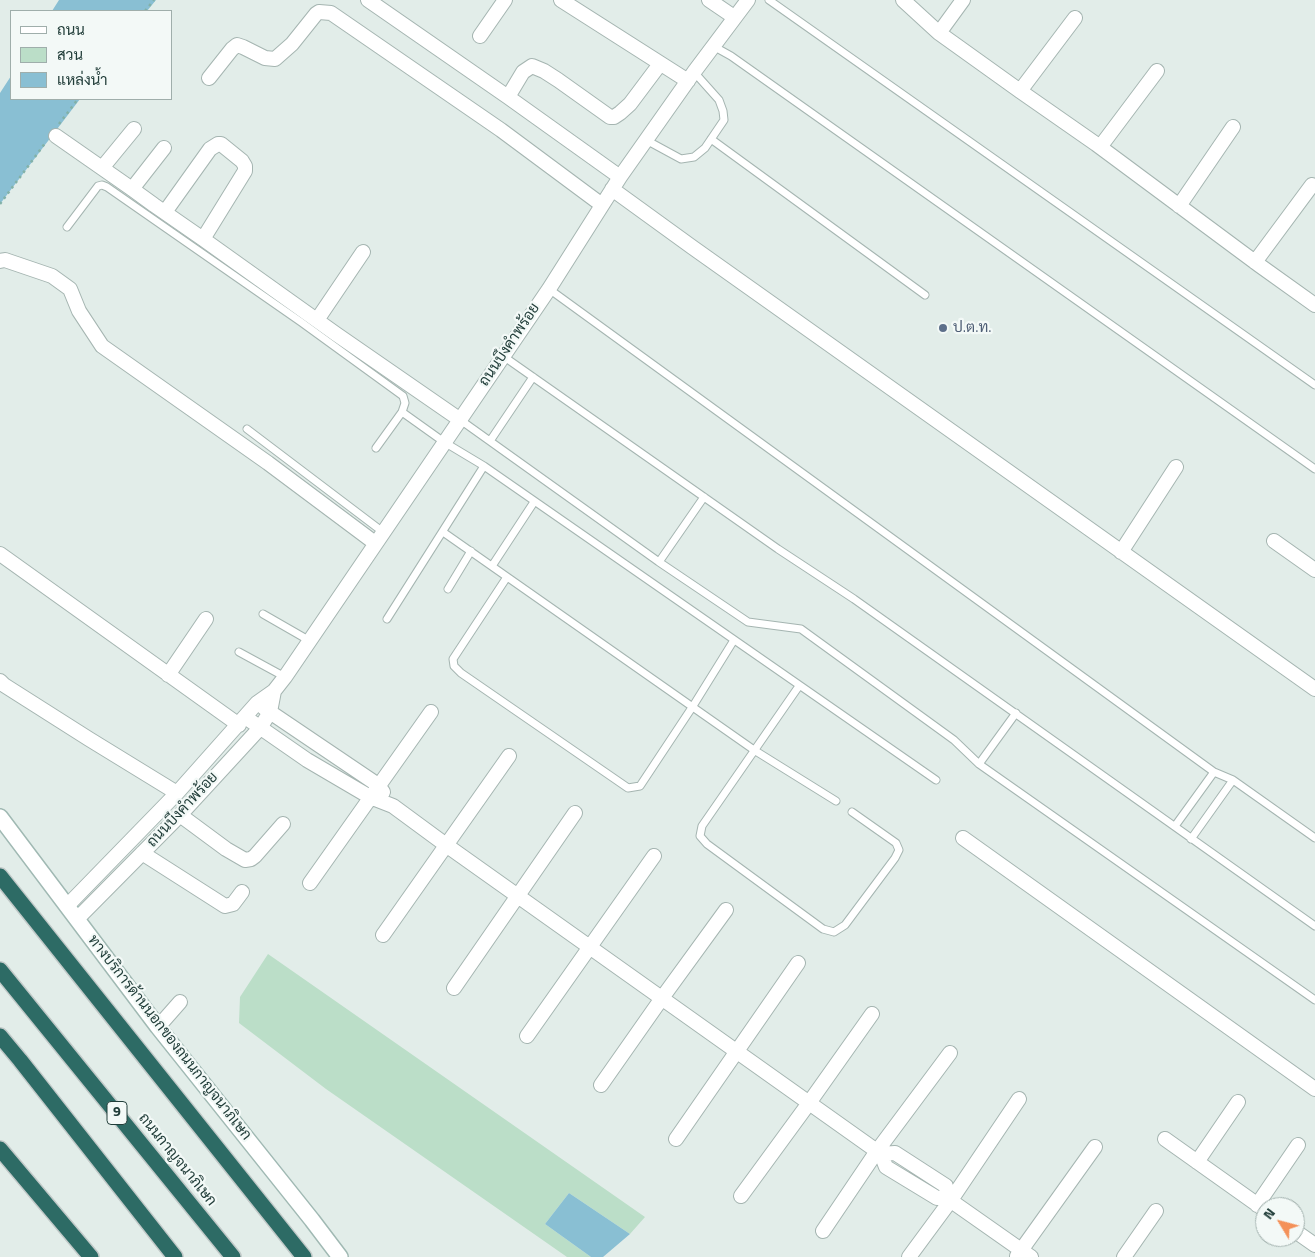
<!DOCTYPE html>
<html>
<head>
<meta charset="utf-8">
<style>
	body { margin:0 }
	#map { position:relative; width:1315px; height:1257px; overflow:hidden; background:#e2ede9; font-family:"Titillium Web",Sarabun,sans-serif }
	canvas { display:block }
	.legend { position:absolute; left:10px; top:10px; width:162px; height:90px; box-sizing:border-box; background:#f3f9f7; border:1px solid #9faeab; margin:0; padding:6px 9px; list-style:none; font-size:15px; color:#223e3a }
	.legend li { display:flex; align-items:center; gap:10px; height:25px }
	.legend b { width:25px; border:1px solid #9faeab }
	.north { position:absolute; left:1255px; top:1197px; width:50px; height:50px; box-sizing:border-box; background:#f3f9f7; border:1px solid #9faeab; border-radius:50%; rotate:307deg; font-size:14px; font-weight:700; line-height:20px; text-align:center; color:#223e3a }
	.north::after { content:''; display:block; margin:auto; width:18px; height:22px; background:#f49159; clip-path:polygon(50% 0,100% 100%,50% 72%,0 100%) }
</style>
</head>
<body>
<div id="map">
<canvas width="1315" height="1257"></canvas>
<ul class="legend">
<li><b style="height:6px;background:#fff"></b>ถนน</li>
<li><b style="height:14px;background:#bbdec8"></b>สวน</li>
<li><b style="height:14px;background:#89bfd3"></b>แหล่งน้ำ</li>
</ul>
<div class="north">N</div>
</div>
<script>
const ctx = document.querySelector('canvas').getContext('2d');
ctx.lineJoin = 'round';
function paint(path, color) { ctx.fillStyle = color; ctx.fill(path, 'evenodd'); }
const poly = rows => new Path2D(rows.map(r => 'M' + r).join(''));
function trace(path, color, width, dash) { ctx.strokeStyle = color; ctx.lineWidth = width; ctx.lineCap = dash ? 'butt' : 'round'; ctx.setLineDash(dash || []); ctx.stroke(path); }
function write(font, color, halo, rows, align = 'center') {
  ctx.font = font + ' "Titillium Web",Sarabun,sans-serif'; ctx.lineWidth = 4.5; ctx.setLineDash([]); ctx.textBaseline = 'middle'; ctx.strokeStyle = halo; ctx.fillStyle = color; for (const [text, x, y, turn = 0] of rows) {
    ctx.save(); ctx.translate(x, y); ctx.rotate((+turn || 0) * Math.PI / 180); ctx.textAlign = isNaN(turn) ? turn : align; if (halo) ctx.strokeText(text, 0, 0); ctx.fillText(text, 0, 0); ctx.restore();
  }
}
paint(poly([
	[268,954,645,1217,630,1234,569,1193,545,1224,591,1257,567,1257,326,1089,239,1023,240,997]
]), '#bbdec8');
paint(poly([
	[59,0,156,0,147,11,52,11],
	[11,76,11,99,80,99,0,204,0,93],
	[569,1193,630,1234,603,1257,591,1257,545,1224]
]), '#89bfd3');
const lane = poly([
	[769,0,1315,385],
	[713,46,731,56,1315,469],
	[711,139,925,295],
	[646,140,681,159,694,157,705,148,724,120,723,111,719,100,694,72],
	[67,227,98,186,102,185,107,187,301,322,403,396,405,403,402,412,444,442,484,466,936,780],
	[549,289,1214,772,1233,780,1315,838],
	[503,356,778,549,854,599,1315,926],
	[459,419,659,562,748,622,801,629,954,740,979,764,1315,1000],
	[247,429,383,532],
	[490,441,533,377],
	[376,448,402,412],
	[443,532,754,750,836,801],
	[659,562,704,497],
	[492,566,534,502],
	[507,577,453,659,454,666,461,673,628,788,640,786,693,706,734,640],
	[448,589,471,551],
	[263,614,310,641],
	[387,619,484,466],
	[239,652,285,677],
	[799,686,702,826,700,836,707,844,823,929,834,932,845,925,895,858,899,850,896,843,852,812],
	[979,764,1016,713],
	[1175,826,1214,772],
	[1191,839,1233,780]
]);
const street = poly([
	[368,0,508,97,620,177],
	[561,0,688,81],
	[709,0,734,17],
	[903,0,939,33,1020,91,1096,144,1259,265,1315,305],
	[939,33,963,0],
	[480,36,505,0],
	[209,78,232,49,237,45,243,47,265,58,275,59,292,44,316,14,319,12,331,13,501,130,602,205],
	[1020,91,1075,18],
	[508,97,523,72,532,66,544,71,558,80,610,117,614,117,620,113,630,104,660,64],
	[56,136,132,189,154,205,203,239,336,334,459,419],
	[1100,147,1157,71],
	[102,168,134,129],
	[132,189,164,148],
	[612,189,692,247,1315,689],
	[1179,206,1233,127],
	[165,212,210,149,218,144,221,144,242,161,245,166,245,171,203,239],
	[0,261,5,260,52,276,70,289,79,311,102,346,268,463,375,543],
	[1255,262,1312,185],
	[317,320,363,252],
	[1274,541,1315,570],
	[1121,552,1176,467],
	[0,554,239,725],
	[168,675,206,619],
	[0,681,4,685,89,739,177,793],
	[264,708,378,785,383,792],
	[245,717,307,760,370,797,393,806,446,845,881,1154,886,1167,937,1198,947,1198,1031,1257],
	[180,815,226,849,245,860,251,859,255,856,283,824],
	[963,838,1315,1089],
	[142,853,225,906,233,904,242,892],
	[310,883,431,712],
	[67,906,177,793,257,703,274,691,285,677,549,289,620,177,694,72,748,0],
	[77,919,180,815,260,728,270,712,274,691],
	[383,935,509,756],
	[454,988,575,813],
	[158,1027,180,1002],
	[527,1036,654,856],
	[601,1085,662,998,726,910],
	[676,1139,798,963],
	[1165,1139,1265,1210],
	[881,1154,895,1153,946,1186,947,1198],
	[1197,1162,1238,1102],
	[741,1196,809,1103,872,1014],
	[1257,1205,1298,1145],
	[823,1231,877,1151,950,1053],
	[1295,1231,1315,1245],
	[1017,1256,1095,1147],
	[909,1257,951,1200,1019,1099],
	[1124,1257,1156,1211]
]);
const secondary = poly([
	[0,817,158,1027,312,1220,340,1257]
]);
const highway = poly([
	[0,876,304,1257],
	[0,970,233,1257],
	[0,1036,20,1060,175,1257],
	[0,1149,91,1257]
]);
trace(lane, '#a5b5b1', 9);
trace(street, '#a5b5b1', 16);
trace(secondary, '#a0b9b3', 18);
trace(highway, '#c1c9c8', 18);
trace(poly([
	[145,11,154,0],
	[59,124,78,99],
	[0,204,46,142]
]), '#82b1a8', 2.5, [2.5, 4]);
trace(lane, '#fff', 7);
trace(street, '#fff', 14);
trace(secondary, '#fff', 15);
trace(highway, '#2d6b65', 15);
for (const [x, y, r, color] of [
	[943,328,5,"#5c6f8a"]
]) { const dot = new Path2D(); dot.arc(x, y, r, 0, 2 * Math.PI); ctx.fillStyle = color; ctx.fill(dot); trace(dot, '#f3f9f7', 2); }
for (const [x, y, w] of [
	[117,1113,20]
]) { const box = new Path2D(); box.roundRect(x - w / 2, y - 11.5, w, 23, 4); ctx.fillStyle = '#f3f9f7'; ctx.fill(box); trace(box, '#223e3a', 1); }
write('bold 14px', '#223e3a', null, [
	["9",117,1113]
]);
write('15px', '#4e5e75', '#f3f9f7', [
	["ป.ต.ท.",953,328]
], 'left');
write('15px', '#223e3a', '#f3f9f7', [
	["ถนนบึงคำพร้อย",510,345,-56],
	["ถนนบึงคำพร้อย",183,810,-47],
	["ทางบริการด้านนอกของถนนกาญจนาภิเษก",169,1038,52],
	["ถนนกาญจนาภิเษก",177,1160,51]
]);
</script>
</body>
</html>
